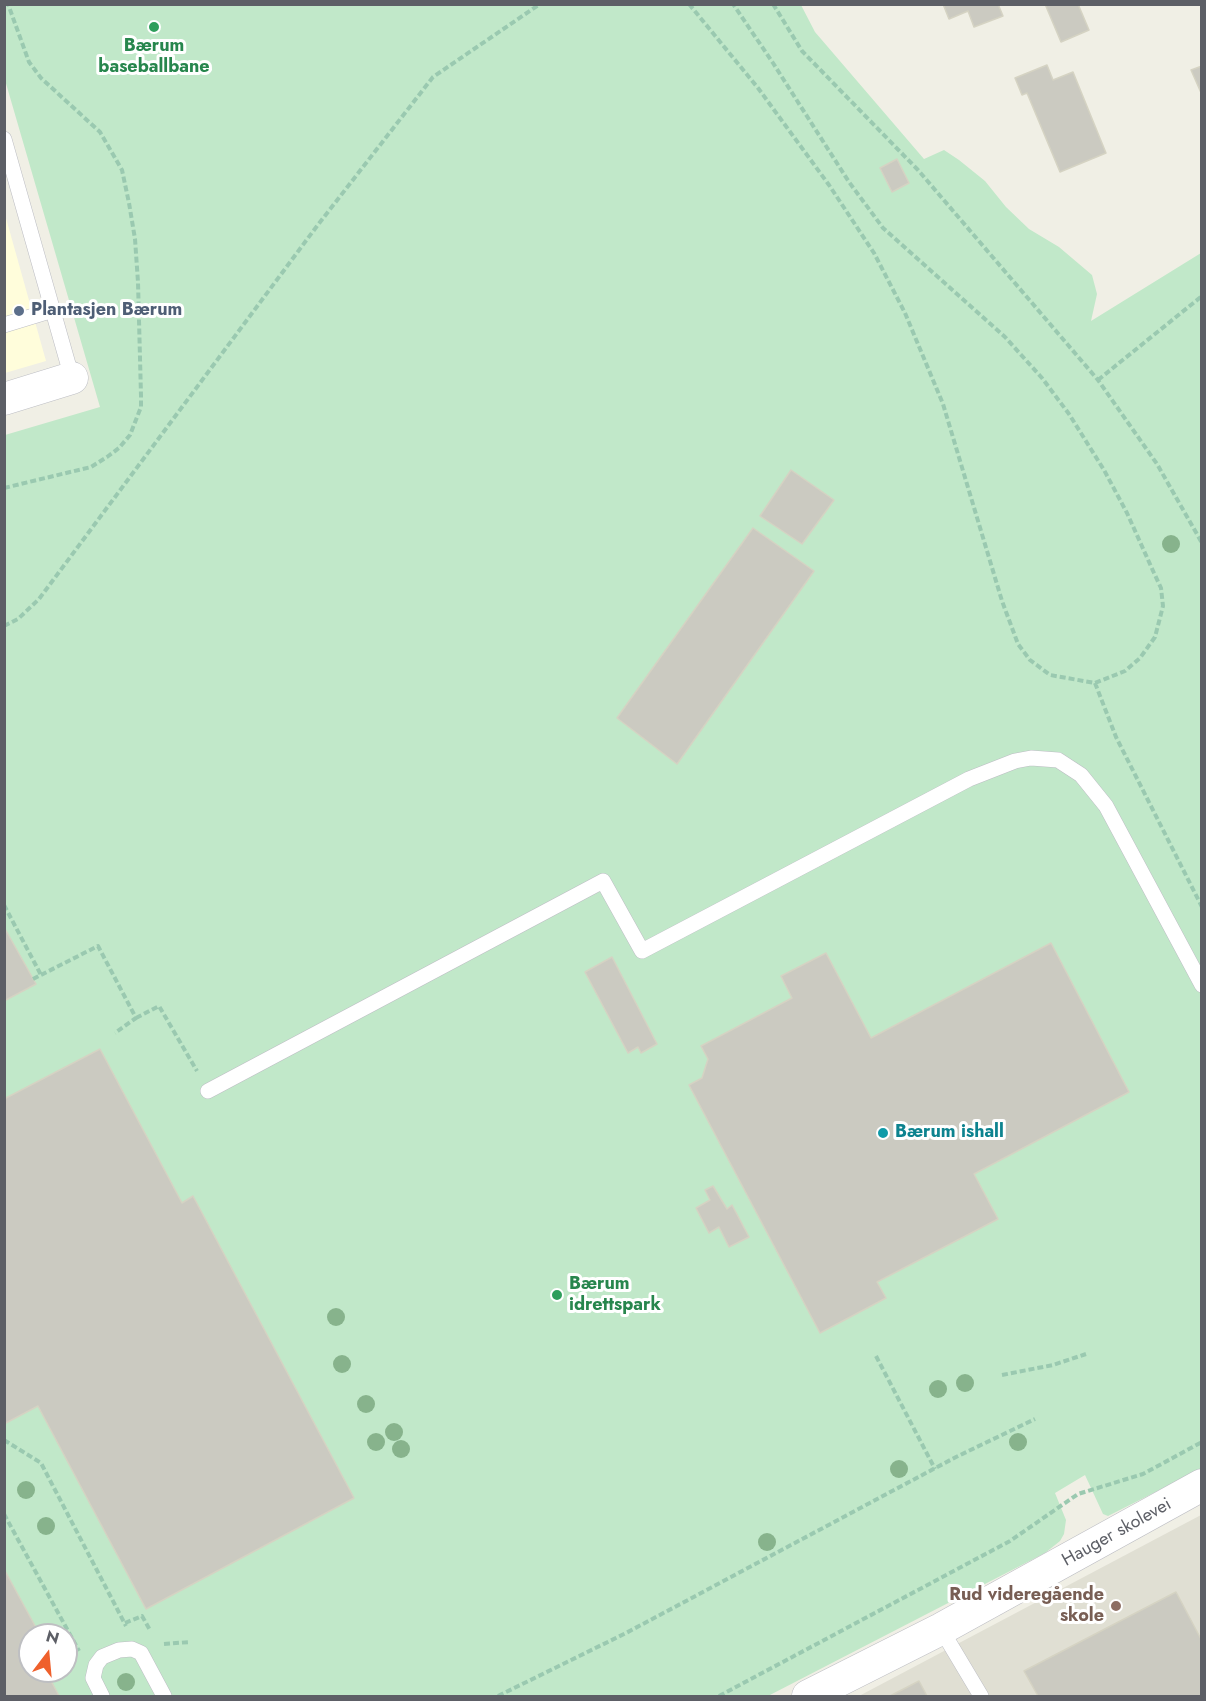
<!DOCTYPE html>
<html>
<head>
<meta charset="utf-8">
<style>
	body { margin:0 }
	#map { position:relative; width:1206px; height:1701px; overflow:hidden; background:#f0efe5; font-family:Jost,sans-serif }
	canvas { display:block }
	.frame { position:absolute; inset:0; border:6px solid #5d5f66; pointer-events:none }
	.north { position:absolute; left:18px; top:1623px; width:60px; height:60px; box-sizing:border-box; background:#fff; border:2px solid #bebfc2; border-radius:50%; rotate:16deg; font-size:16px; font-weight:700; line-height:24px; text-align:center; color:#5d5f66 }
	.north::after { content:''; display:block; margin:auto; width:21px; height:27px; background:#ef602c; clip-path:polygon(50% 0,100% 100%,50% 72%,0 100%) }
</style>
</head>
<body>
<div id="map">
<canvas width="1206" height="1701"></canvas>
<div class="frame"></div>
<div class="north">N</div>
</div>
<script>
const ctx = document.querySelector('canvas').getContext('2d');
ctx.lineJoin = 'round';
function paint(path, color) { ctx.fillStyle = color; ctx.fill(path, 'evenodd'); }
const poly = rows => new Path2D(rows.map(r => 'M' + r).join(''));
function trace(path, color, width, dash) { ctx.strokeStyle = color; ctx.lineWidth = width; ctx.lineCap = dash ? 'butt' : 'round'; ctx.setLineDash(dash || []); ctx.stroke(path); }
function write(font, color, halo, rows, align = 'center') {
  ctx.font = font + ' Jost,sans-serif'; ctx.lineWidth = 6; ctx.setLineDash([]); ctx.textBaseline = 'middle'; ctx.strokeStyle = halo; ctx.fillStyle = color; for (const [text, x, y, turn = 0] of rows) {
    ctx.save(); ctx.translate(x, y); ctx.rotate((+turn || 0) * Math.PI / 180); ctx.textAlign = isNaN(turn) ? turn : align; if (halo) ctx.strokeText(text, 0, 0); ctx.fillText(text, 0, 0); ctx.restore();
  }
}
paint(poly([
	[4,211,46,361,5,373,4,373]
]), '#fffddb');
paint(poly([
	[1201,1515,1201,1696,859,1696]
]), '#e0dfd3');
paint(poly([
	[5,5,801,5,815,32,924,159,944,150,959,160,985,181,1006,207,1029,229,1059,247,1092,275,1097,294,1091,321,1201,253,1201,1469,1108,1516,1103,1514,1085,1475,1055,1493,1066,1520,1064,1534,1060,1541,1045,1553,768,1696,5,1696,5,435,100,407,5,80],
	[30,1635,66,1635,66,1671,30,1671]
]), '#c1e8c9');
const building = poly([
	[943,4,998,4,1003,16,974,27,968,11,949,19,943,4],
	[1045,4,1078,4,1089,30,1061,42,1045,4],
	[1047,65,1053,80,1073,72,1106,153,1060,172,1027,93,1022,95,1015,78,1047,65],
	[1202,66,1202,95,1191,70,1202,66],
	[897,159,909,183,892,192,880,168,897,159],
	[791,470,834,500,802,544,760,516,791,470],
	[753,528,814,571,677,764,617,718,753,528],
	[4,927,36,984,4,1001,4,927],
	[1051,943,1129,1092,974,1174,998,1219,877,1282,886,1298,820,1333,689,1085,702,1078,708,1059,701,1046,792,998,781,976,826,953,871,1038,1051,943],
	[612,957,657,1044,641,1053,638,1047,628,1053,585,972,612,957],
	[100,1049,182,1203,193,1196,354,1498,146,1609,38,1406,4,1424,4,1099,100,1049],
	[713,1186,727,1209,732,1205,749,1237,729,1247,719,1227,709,1233,696,1208,710,1200,705,1190,713,1186],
	[4,1569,40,1635,30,1635,30,1671,54,1671,48,1675,59,1696,4,1696,4,1569],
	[1176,1592,1202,1641,1202,1696,1038,1696,1024,1671,1176,1592],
	[919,1681,927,1696,890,1696,919,1681]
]);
paint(building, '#cbcac1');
trace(building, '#d5d3c3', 1.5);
const service = poly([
	[4,139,72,378],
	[4,325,53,310],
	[208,1091,603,881,642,951,969,779,1015,761,1031,758,1058,760,1081,775,1106,806,1202,985],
	[941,1629,981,1696],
	[102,1696,93,1678,96,1665,102,1657,119,1650,132,1649,141,1653,164,1696]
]);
const minor = poly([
	[4,399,72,378],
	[808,1696,941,1629,1202,1485]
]);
trace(service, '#bdbec4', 16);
trace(minor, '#bdbec4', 33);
trace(poly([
	[689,4,758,88,829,185,874,253,905,313,943,404,1002,601,1018,644,1030,660,1050,675,1095,683,1125,671,1140,658,1155,637,1163,606,1161,588,1154,573,1127,513,1104,470,1069,414,1042,378,1005,337,883,228,849,182,773,63,733,4],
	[773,4,802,51,918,170,1098,380,1157,464,1202,543],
	[1098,380,1202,296],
	[4,488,91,467,107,457,119,448,130,435,141,407,141,396,138,282,135,239,129,203,122,170,100,132,41,78,29,62,8,4],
	[4,626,18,619,39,599,317,226,433,77,540,4],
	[1095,683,1116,737,1202,907],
	[4,905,41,975],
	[33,979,98,946,136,1018,115,1033],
	[136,1018,159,1006,197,1071],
	[876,1356,935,1469],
	[1002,1375,1053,1365,1086,1354],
	[4,1440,41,1463,126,1626],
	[4,1514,79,1651],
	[125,1623,142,1616,150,1630],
	[164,1644,190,1642],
	[71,1666,66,1657,76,1649],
	[498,1696,626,1633,956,1457,1035,1419],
	[719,1696,1010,1541,1078,1494,1143,1474,1202,1442]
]), '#9ac9b0', 4, [6, 3]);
trace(service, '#fff', 15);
trace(minor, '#fff', 32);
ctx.fillStyle = '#87b38c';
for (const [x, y] of [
	[1171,544],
	[336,1317],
	[342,1364],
	[965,1383],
	[938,1389],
	[366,1404],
	[394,1432],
	[376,1442],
	[1018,1442],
	[401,1449],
	[899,1469],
	[26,1490],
	[46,1526],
	[767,1542],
	[126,1682]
]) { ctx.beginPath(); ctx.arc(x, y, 9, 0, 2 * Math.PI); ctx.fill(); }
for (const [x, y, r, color] of [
	[154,27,6,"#2e9e5b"],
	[19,311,6,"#5c6f8a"],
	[883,1133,6,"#0f9aa8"],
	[557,1295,6,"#2e9e5b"],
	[1116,1606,6,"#8d6e63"]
]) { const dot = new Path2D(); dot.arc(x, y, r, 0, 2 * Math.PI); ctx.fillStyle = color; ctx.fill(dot); trace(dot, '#fff', 2); }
write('bold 18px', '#27864d', '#fff', [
	["Bærum",154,47],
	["baseballbane",154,68],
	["Bærum",569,1285,"left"],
	["idrettspark",569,1306,"left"]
]);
write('bold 18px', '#4e5e75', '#fff', [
	["Plantasjen Bærum",31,311]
], 'left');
write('bold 18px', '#0d838f', '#fff', [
	["Bærum ishall",895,1133]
], 'left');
write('18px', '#5d5f66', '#fff', [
	["Hauger skolevei",1117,1533,-29]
]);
write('bold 18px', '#785e54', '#fff', [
	["Rud videregående",1104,1596],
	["skole",1104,1617]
], 'right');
</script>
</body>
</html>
